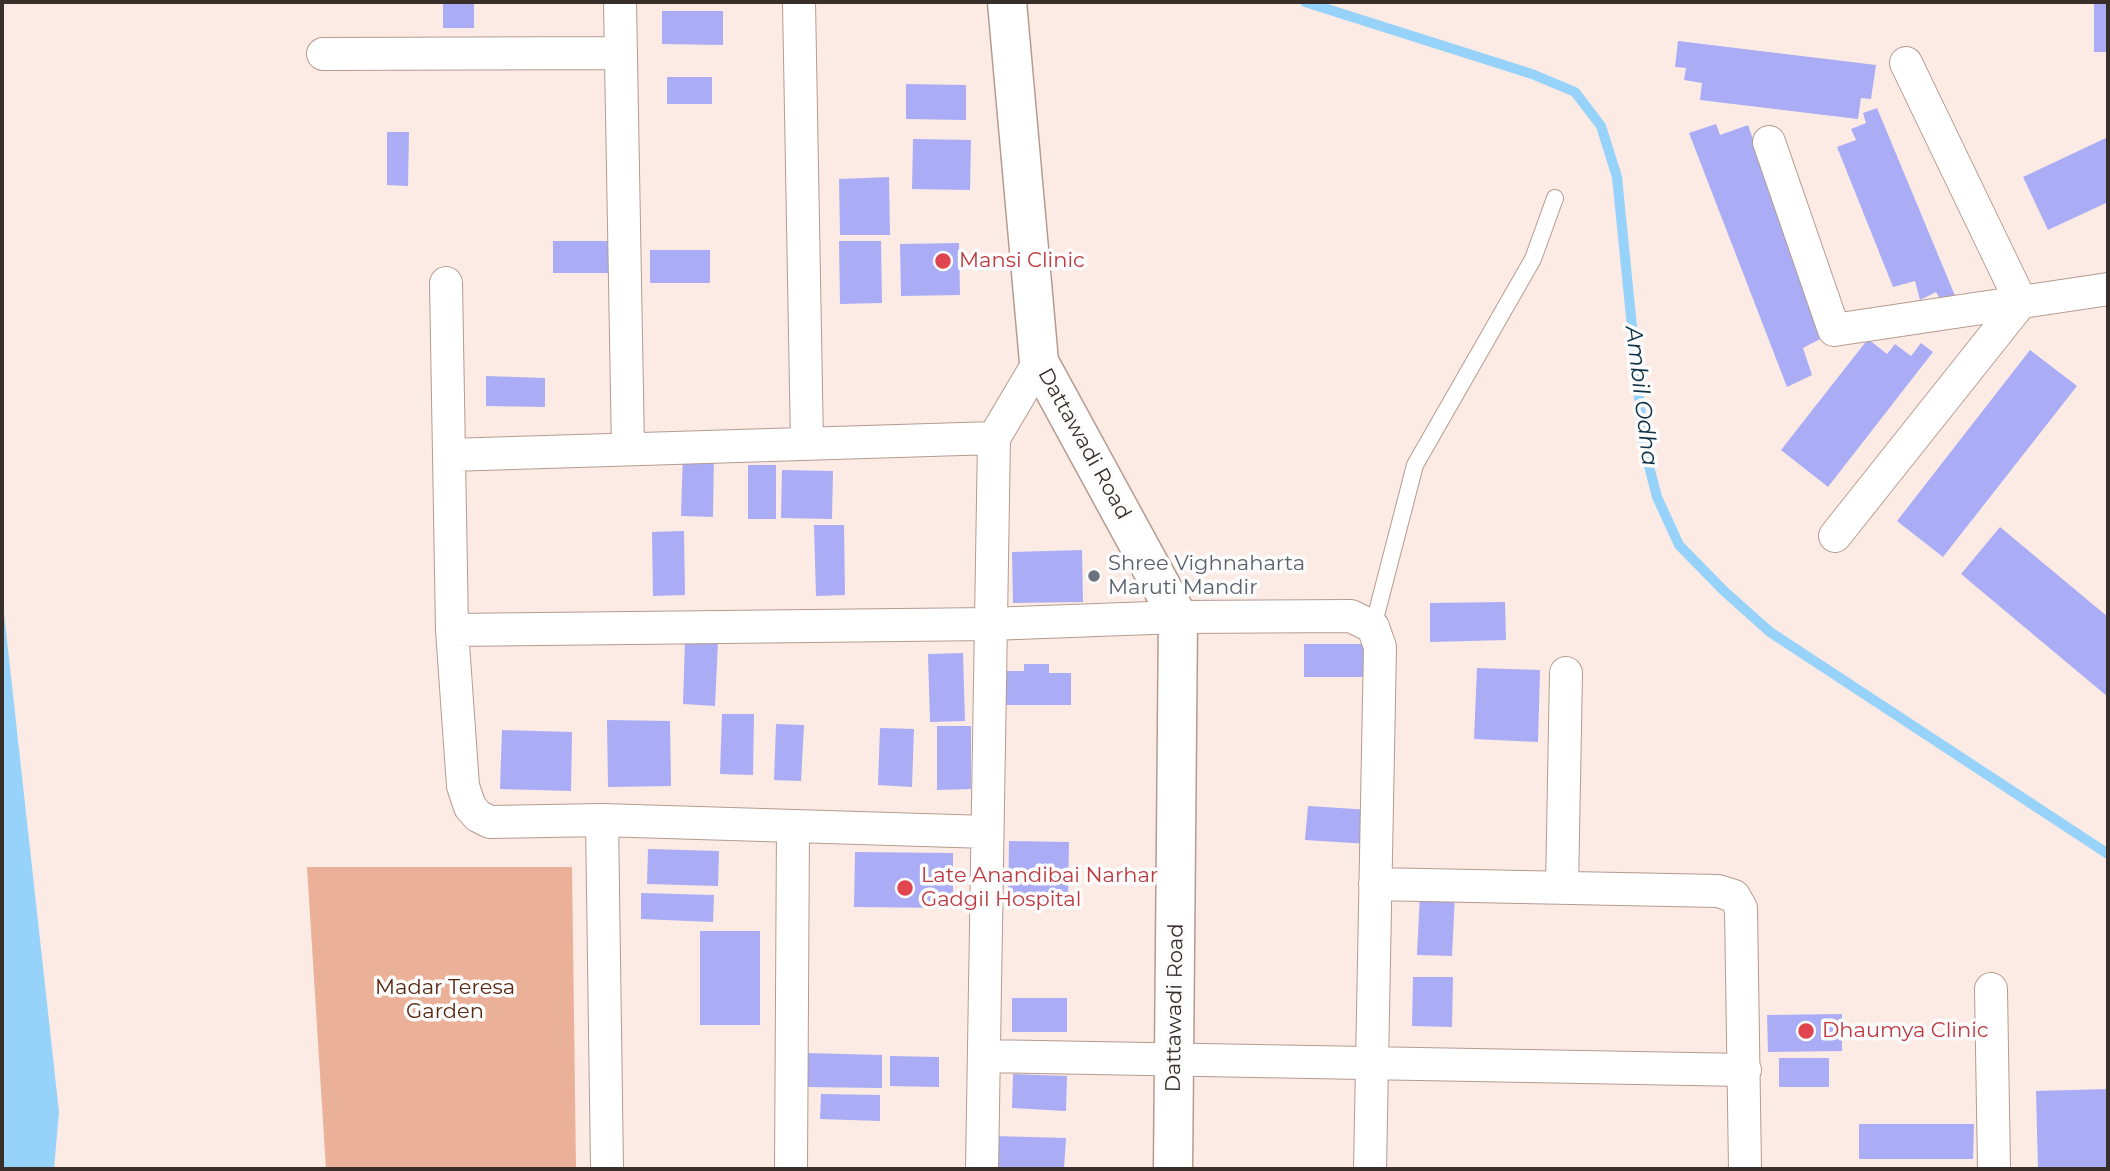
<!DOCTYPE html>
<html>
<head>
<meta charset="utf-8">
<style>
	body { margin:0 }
	#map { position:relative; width:2110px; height:1171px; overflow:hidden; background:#fcebe4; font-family:Montserrat,sans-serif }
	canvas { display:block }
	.frame { position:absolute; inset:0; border:4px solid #392f2a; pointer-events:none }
</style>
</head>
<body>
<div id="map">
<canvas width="2110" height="1171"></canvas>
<div class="frame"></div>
</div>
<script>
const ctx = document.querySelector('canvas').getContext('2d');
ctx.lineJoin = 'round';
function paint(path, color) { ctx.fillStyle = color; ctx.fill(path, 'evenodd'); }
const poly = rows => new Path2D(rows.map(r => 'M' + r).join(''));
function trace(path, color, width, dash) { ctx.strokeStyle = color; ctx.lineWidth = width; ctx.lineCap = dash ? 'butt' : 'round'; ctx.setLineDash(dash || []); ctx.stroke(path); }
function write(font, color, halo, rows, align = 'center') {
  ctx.font = font + ' Montserrat,sans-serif'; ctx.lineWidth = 7; ctx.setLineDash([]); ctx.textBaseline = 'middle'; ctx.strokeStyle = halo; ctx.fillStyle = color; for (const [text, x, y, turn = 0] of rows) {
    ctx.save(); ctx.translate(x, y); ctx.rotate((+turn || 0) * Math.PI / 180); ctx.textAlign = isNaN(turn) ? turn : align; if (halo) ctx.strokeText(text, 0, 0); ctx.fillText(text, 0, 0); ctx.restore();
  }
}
paint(poly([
	[307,867,572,867,576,1169,326,1169]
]), '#ebb198');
paint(poly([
	[2,595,59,1112,54,1169,2,1169]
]), '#96d2f9');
trace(poly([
	[1305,2,1532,74,1575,92,1601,126,1617,177,1644,447,1657,497,1679,545,1724,591,1770,632,2108,854]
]), '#96d2f9', 10);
paint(poly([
	[443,2,474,2,474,28,443,28],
	[2094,2,2108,2,2108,52,2094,52],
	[662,11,723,11,723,45,662,44],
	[1678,41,1876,65,1871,99,1861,98,1858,119,1700,100,1702,83,1684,80,1686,68,1675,67],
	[667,77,712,77,712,104,667,104],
	[906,84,966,85,966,120,906,119],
	[1877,108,1956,298,1943,304,1936,292,1920,300,1915,281,1893,287,1837,147,1856,140,1851,129,1866,123,1863,113],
	[1716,124,1720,135,1748,125,1822,338,1803,348,1812,375,1787,387,1689,133],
	[387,132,409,132,408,186,387,185],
	[2108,137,2108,202,2048,230,2023,177],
	[913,139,971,140,970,190,912,189],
	[889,177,890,235,840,235,839,179],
	[553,241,611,241,611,273,553,273],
	[839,241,881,241,882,303,840,304],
	[959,243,960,295,901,296,900,244],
	[650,250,710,250,710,283,650,283],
	[1868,339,1887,354,1895,344,1911,356,1921,343,1933,352,1828,487,1781,450],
	[2030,350,2077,386,1943,557,1897,521],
	[486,376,545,378,545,407,486,406],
	[683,451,714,452,713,517,681,516],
	[748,465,776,465,776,519,748,519],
	[782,470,833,471,832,519,781,518],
	[814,525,844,525,845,595,816,596],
	[2000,527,2108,617,2108,697,1961,574],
	[684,531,685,595,653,596,652,532],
	[1082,550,1083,602,1013,603,1012,552],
	[1505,602,1506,640,1430,642,1430,603],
	[685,640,718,641,715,706,683,704],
	[1304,644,1370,644,1370,677,1304,677],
	[963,653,965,721,930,722,928,654],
	[1024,664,1049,664,1049,673,1071,673,1071,705,1006,705,1006,671,1024,671],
	[1477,668,1540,670,1538,742,1474,739],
	[722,714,754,714,753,775,720,774],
	[607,720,670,721,671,786,608,787],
	[776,724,804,725,801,781,774,780],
	[937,726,971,726,971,789,937,790],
	[880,728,914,729,912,787,878,785],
	[502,730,572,732,571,791,500,789],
	[1308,806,1371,810,1369,844,1305,840],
	[1009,841,1069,842,1068,904,1008,903],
	[648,849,719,851,718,886,647,884],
	[855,852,953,853,953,908,854,907],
	[641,893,714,895,713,922,641,919],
	[1420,893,1455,894,1452,956,1417,955],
	[700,931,760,931,760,1025,700,1025],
	[1413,977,1453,977,1452,1027,1412,1026],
	[1012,998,1067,998,1067,1032,1012,1032],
	[1842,1014,1842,1051,1768,1052,1767,1015],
	[806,1053,882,1055,882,1088,806,1087],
	[890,1056,939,1057,939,1087,890,1086],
	[1779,1058,1829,1058,1829,1087,1779,1087],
	[1013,1074,1067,1076,1066,1111,1012,1108],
	[2108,1089,2108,1169,2038,1169,2036,1091],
	[821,1094,880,1095,880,1121,820,1119],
	[1859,1124,1974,1124,1973,1159,1859,1159],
	[994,1136,1066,1138,1064,1169,992,1169]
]), '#aaacf5');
const lane = poly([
	[1373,627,1415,465,1533,259,1555,198]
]);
const street = poly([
	[620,2,628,449],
	[799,2,807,444],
	[323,54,621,53],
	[1769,142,1834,330,2108,289],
	[446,283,449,455,994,438],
	[449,455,452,630,463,786,470,807,478,816,490,822,602,820,987,832],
	[1835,536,2021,302,1906,63],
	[452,630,990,624,1178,617,1351,616,1373,627,1380,647,1370,1169],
	[602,820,607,1169],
	[1375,884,1718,891,1734,896,1741,908,1745,1169],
	[1562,888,1566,673],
	[1991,989,1994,1169],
	[984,1056,1745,1070],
	[791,1169,793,826],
	[982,1169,994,438,1039,362]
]);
const secondary = poly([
	[1007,2,1039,362,1178,617,1173,1169]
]);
trace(lane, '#b59b8f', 18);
trace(street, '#b59b8f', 34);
trace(secondary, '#b59b8f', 41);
trace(lane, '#fff', 16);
trace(street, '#fff', 32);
trace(secondary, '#fff', 38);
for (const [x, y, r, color] of [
	[943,261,9,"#e0444e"],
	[1094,576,7,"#6b7280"],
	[905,888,9,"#e0444e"],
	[1806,1031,9,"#e0444e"]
]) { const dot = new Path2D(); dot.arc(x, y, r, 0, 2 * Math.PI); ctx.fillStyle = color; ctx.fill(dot); trace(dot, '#fcfcfc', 2.5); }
write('21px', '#be3a42', '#fcfcfc', [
	["Mansi Clinic",959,261],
	["Late Anandibai Narhar",921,876],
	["Gadgil Hospital",921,900],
	["Dhaumya Clinic",1822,1031]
], 'left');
write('21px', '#392f2a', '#fcfcfc', [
	["Dattawadi Road",1084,444,61],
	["Dattawadi Road",1175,1008,-89]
]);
write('21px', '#5b616d', '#fcfcfc', [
	["Shree Vighnaharta",1108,564],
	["Maruti Mandir",1108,588]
], 'left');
write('21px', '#592810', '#fcfcfc', [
	["Madar Teresa",445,988],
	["Garden",445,1012]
]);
write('italic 23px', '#0f3246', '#fcfcfc', [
	["Ambil Odha",1641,396,83]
]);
</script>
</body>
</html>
